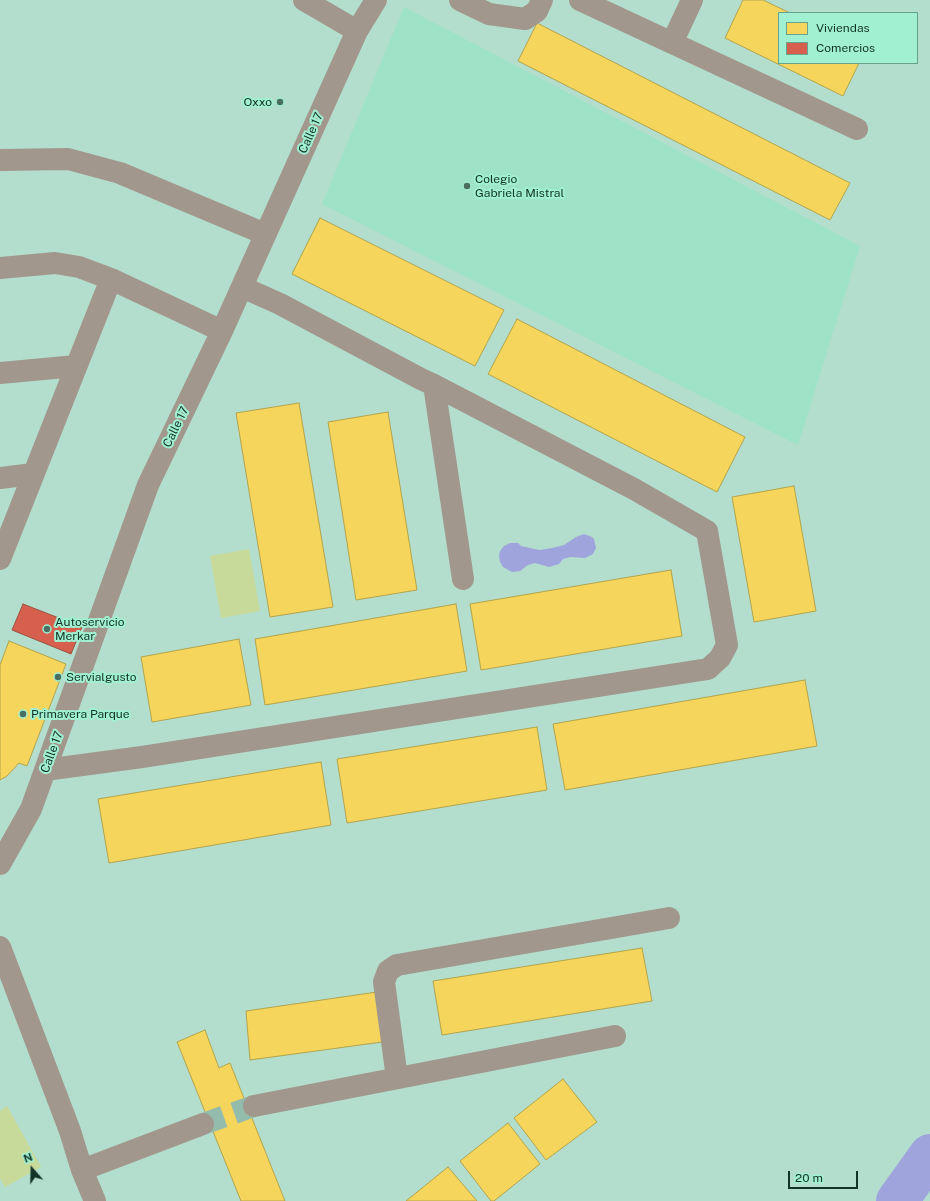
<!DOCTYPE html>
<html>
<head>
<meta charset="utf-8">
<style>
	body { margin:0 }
	#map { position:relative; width:930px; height:1201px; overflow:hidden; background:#b3decd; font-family:"Public Sans",sans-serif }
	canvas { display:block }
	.legend { position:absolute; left:778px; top:12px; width:140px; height:52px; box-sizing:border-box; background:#a1f0d1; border:1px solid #68a48d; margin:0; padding:5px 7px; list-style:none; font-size:12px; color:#123327 }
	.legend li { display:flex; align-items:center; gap:8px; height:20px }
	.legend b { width:20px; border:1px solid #68a48d }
	.north { position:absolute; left:12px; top:1149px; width:40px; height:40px; -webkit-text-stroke:3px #a1f0d1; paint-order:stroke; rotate:340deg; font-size:11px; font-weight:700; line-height:16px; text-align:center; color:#123327 }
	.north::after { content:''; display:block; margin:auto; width:14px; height:18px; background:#123327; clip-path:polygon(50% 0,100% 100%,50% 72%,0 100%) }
	.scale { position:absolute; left:788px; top:1171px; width:70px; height:18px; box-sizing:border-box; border:2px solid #123327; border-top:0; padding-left:5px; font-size:12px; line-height:14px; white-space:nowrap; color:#123327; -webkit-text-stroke:3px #a1f0d1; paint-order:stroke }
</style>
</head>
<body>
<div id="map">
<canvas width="930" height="1201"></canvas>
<ul class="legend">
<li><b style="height:11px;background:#f6d55c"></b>Viviendas</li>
<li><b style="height:11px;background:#d6604d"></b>Comercios</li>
</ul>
<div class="north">N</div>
<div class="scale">20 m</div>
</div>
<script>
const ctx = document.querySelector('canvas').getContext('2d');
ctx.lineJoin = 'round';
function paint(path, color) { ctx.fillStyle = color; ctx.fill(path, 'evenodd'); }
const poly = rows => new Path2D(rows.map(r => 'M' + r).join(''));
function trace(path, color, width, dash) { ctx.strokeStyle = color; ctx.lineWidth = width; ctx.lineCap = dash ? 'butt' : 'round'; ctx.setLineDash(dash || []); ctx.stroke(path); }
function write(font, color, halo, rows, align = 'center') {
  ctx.font = font + ' "Public Sans",sans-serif'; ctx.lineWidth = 4; ctx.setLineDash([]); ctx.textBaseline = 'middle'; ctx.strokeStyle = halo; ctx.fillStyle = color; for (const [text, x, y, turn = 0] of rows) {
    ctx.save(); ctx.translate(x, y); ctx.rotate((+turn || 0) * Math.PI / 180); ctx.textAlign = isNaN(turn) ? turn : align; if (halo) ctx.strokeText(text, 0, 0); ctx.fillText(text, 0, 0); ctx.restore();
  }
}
paint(poly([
	[404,7,860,246,798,445,322,204]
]), '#9ee2c8');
paint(poly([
	[249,549,260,611,221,618,210,556],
	[7,1106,41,1167,5,1187,0,1178,0,1111]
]), '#c7da9a');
paint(poly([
	[584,534,592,537,594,539,596,548,593,554,585,558,571,557,563,559,559,564,549,567,535,563,528,565,520,571,512,572,503,567,500,562,499,555,500,551,504,546,510,543,518,543,521,546,530,548,540,550,552,548,564,545,576,537]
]), '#9fa5dc');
const homes = poly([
	[743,0,763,0,790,13,779,13,779,63,859,63,843,96,725,38,743,0],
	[537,23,850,183,830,220,518,61,537,23],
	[320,218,504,310,475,366,292,274,320,218],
	[517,319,745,437,717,492,488,374,517,319],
	[299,403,333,607,270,617,236,413,299,403],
	[388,412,417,590,356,600,328,422,388,412],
	[794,486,816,611,754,622,732,497,794,486],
	[671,570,682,636,481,670,470,604,671,570],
	[456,604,467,671,265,705,255,639,456,604],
	[239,639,251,705,152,722,141,657,239,639],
	[9,641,66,664,27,766,19,763,7,776,0,780,0,665,9,641],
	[805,680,817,746,565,790,553,724,805,680],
	[537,727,547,790,347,823,337,759,537,727],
	[321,762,331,825,109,863,98,799,321,762],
	[642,948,652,1001,442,1035,433,981,642,948],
	[377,992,382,1042,250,1060,246,1011,377,992],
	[205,1030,219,1068,230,1063,285,1201,241,1201,177,1042,205,1030],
	[563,1079,597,1122,546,1160,514,1118,563,1079],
	[508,1123,540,1164,494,1201,491,1201,460,1161,508,1123],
	[448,1167,477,1201,406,1201,448,1167]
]);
paint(homes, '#f6d55c');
trace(homes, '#b2a44c', 1);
const shops = poly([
	[23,604,82,627,71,654,12,630,23,604]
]);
paint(shops, '#d6604d');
trace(shops, '#9b5242', 1);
trace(poly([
	[897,1201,930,1155]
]), '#9fa5dc', 42);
trace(poly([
	[203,1124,254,1106]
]), '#93bcac', 22, [22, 11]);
trace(poly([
	[304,0,357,31],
	[460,0,489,14,525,19,537,11,542,0],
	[580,0,857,129],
	[672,43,692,0],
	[0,160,68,159,120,173,265,234],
	[0,268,55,263,79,267,111,279,222,331],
	[0,373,76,366],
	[434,385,463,579],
	[0,478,33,474],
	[0,559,111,279],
	[45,770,142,757,708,669,720,658,727,645,707,531,634,489,434,385,421,379,280,304,242,287],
	[0,864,31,809,148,485,222,331,357,31,376,0],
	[0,947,70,1131,82,1170,95,1201],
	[397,1078,384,982,388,971,397,965,669,918],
	[254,1106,615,1036],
	[82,1170,203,1124]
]), '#a2978c', 22);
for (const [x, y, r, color] of [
	[280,102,4,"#4a6f61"],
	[467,186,4,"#4a6f61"],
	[47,629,4,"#4a6f61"],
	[58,677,4,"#4a6f61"],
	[23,714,4,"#4a6f61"]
]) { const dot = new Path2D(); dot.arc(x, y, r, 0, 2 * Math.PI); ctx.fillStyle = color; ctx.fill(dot); trace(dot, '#a1f0d1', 1.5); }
write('12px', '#123327', '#a1f0d1', [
	["Oxxo",272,102,"right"],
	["Colegio",475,179],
	["Gabriela Mistral",475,193],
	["Autoservicio",55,622],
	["Merkar",55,636],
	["Servialgusto",66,677],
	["Primavera Parque",31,714]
], 'left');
write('12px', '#123327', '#a1f0d1', [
	["Calle 17",311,133,-66],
	["Calle 17",176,427,-64],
	["Calle 17",52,752,-70]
]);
</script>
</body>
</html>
